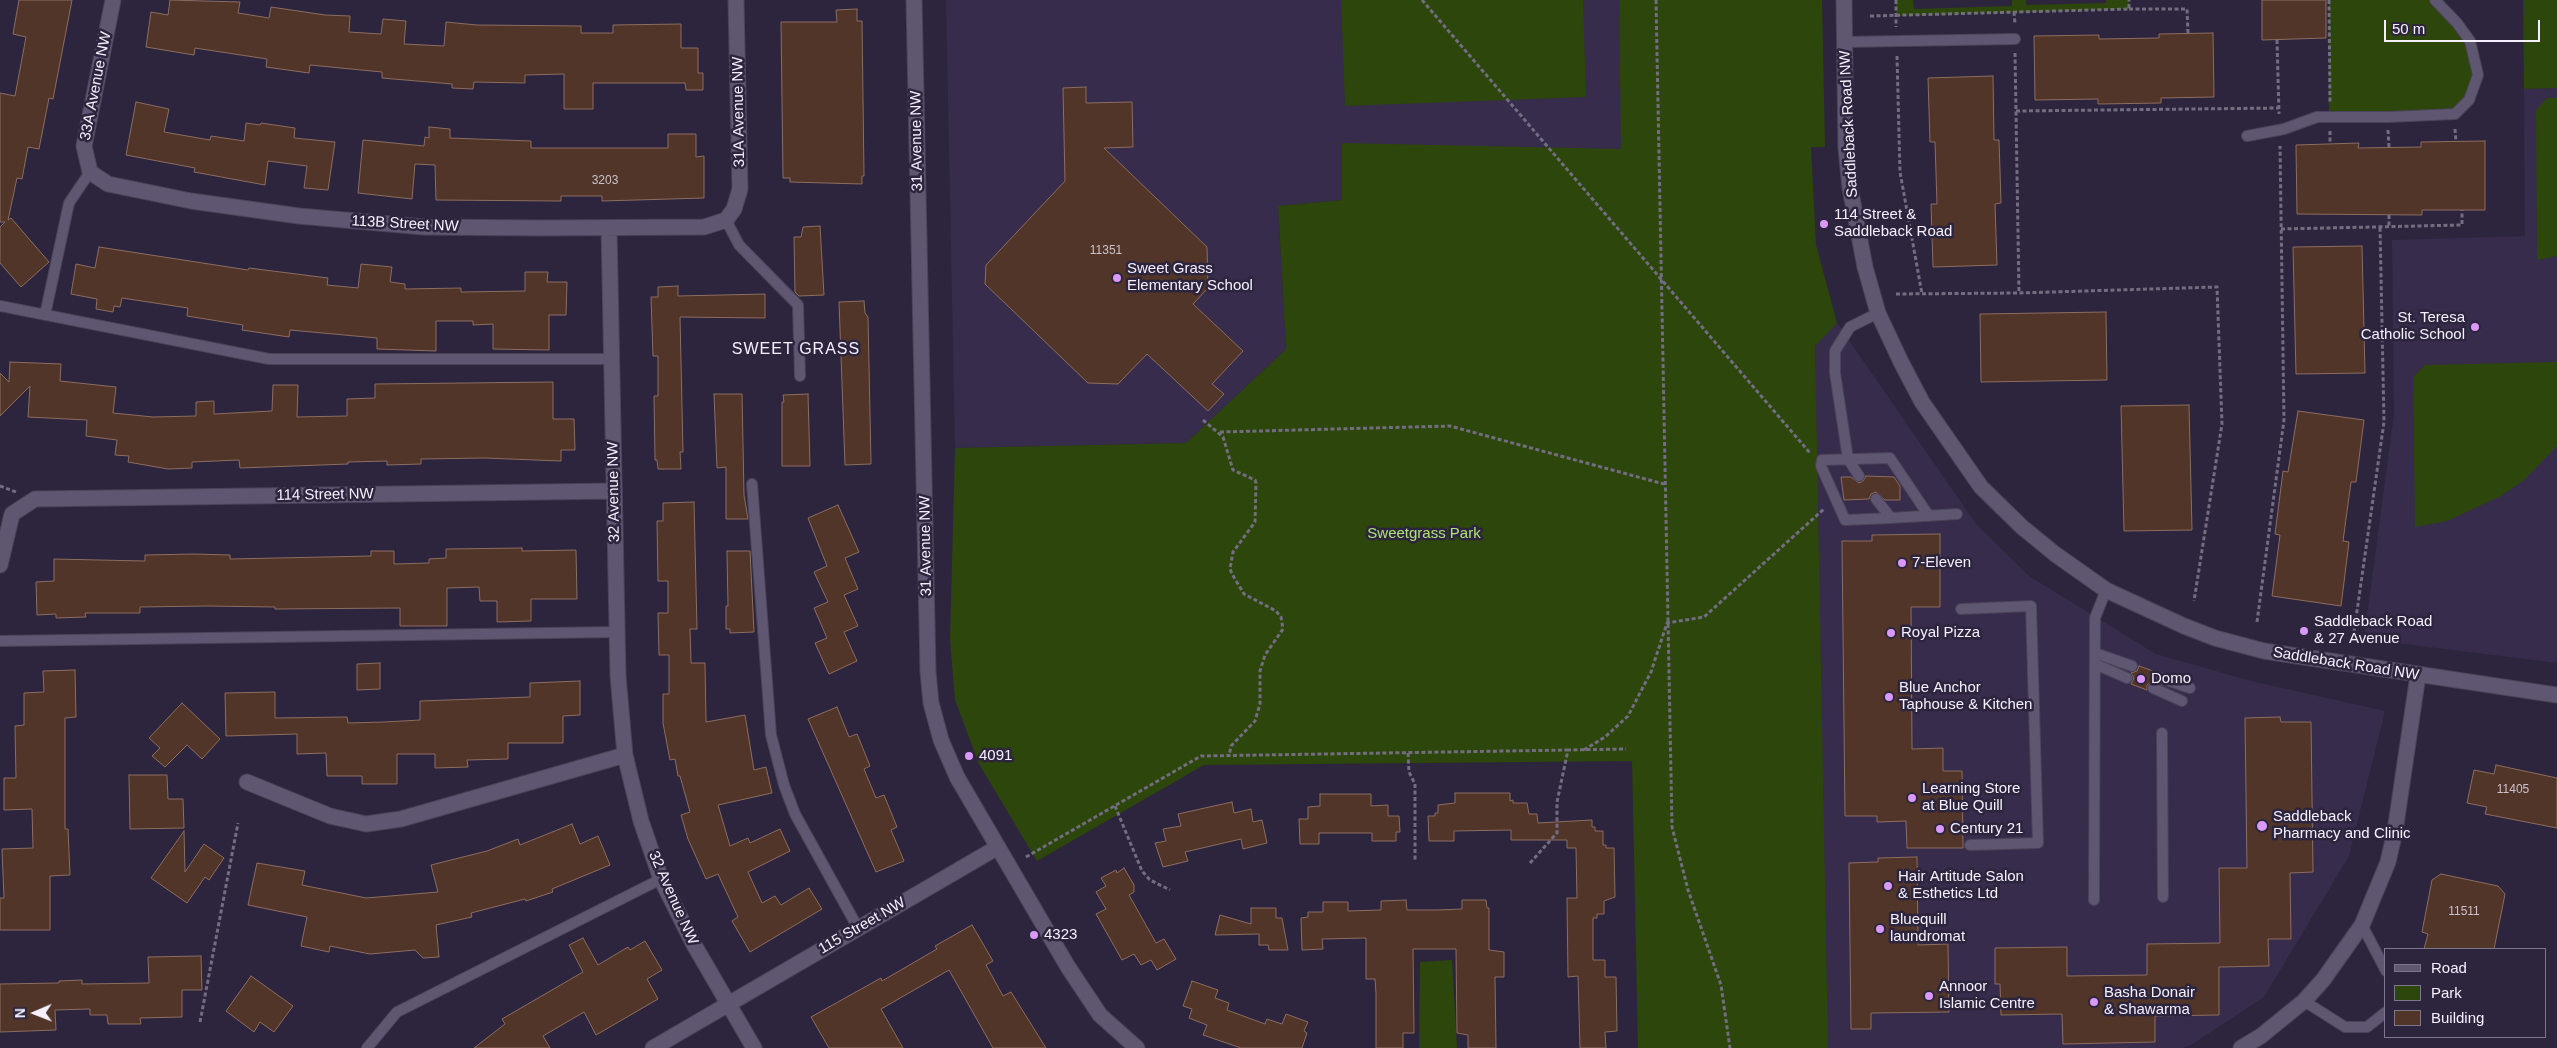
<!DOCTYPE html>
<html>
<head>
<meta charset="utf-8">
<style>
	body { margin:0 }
	#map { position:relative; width:2557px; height:1048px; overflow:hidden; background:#2d253d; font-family:Arial,sans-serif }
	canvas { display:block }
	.legend { position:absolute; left:2384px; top:948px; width:162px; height:90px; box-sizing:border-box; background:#2d253d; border:1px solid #7d768a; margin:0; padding:6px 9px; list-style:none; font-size:15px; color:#f4f0fe }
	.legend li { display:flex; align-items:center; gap:10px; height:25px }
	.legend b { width:25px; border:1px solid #7d768a }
	.north { position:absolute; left:10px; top:988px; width:50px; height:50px; -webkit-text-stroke:4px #2d253d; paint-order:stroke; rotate:269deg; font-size:14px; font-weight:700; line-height:20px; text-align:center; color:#f4f0fe }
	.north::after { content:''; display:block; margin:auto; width:18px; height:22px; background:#f4f0fe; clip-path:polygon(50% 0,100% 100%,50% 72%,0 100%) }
	.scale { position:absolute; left:2384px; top:20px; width:156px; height:22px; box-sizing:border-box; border:2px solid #f4f0fe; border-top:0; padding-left:6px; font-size:15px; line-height:18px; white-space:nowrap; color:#f4f0fe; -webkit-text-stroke:4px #2d253d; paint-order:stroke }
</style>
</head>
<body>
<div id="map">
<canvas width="2557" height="1048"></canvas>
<ul class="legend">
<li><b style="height:6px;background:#5f5672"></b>Road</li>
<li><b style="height:14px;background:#2d460b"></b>Park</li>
<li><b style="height:14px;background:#513529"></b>Building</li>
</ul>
<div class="north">N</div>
<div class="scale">50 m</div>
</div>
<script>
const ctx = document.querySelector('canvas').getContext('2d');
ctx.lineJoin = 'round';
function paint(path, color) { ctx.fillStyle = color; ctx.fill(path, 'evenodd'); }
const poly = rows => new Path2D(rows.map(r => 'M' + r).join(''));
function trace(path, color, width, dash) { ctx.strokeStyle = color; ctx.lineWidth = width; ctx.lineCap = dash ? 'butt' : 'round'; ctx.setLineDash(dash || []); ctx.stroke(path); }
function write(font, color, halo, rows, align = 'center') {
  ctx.font = font + ' Arial,sans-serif'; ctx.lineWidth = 5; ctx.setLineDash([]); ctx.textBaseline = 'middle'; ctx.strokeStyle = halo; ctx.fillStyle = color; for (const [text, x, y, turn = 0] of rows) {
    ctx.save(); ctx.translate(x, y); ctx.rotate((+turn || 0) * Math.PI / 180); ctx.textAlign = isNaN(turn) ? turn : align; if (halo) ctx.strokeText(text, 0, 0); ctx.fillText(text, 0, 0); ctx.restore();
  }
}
paint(poly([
	[946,0,1644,0,1648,149,1343,200,1278,206,1286,349,1186,443,955,448],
	[2557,88,2557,663,2364,639,2394,414,2392,240,2525,236,2524,89],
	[1837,323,1976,524,2029,576,2156,654,2255,682,2385,711,2349,856,2264,997,2191,1045,2182,1048,1818,1048,1806,354]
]), '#372c4b');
paint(poly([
	[1341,0,1583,0,1586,97,1345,106],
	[1619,0,1822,0,1825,147,1811,147,1816,245,1837,323,1815,346,1828,1048,1638,1048,1632,761,1204,765,1037,861,979,764,955,700,950,639,955,448,1186,443,1286,349,1278,206,1342,200,1342,143,1621,149],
	[1896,0,1913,0,1914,9,2012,6,2012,0,2026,0,2026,5,2106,3,2106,0,2129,0,2129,9,1896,16],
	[2329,0,2435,0,2457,23,2478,75,2455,114,2329,117],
	[2523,0,2557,0,2557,88,2524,89],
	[2547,98,2557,98,2557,256,2537,260,2536,110],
	[2557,362,2557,446,2524,480,2501,496,2447,521,2415,527,2413,377,2425,365],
	[1452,960,1457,1048,1419,1048,1420,962]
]), '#2d460b');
const building = poly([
	[19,0,72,0,53,99,49,98,39,149,28,147,22,179,17,178,8,220,11,218,49,262,21,287,0,263,0,227,5,222,0,222,0,93,15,96,26,37,13,34,19,0],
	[170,0,240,2,238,13,269,18,271,7,325,15,350,16,349,32,381,34,383,19,406,21,404,44,444,46,446,22,477,25,581,26,581,33,613,33,613,25,681,24,681,48,698,48,698,73,703,73,703,90,686,90,685,83,593,83,593,109,564,109,564,74,525,75,525,83,474,82,473,89,452,88,452,84,382,78,382,72,310,65,309,73,266,67,267,59,195,48,194,55,146,47,151,12,168,15,170,0],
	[2262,0,2326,0,2326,38,2262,40,2262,0],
	[857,9,857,21,862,21,864,176,862,176,862,184,790,182,790,178,783,178,781,22,837,22,836,10,857,9],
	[2213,33,2214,97,2161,98,2161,103,2098,104,2098,99,2035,100,2034,36,2099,35,2099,39,2159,38,2159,34,2213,33],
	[1993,76,1994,140,1999,140,2001,203,1995,204,1997,265,1933,267,1931,204,1937,204,1935,142,1930,142,1928,78,1993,76],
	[1086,87,1086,103,1132,102,1133,147,1104,148,1207,247,1208,288,1193,304,1243,351,1212,384,1224,394,1208,411,1147,354,1118,384,1088,383,985,284,986,265,1065,181,1063,88,1086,87],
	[136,102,169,109,164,132,210,140,211,136,244,141,246,123,260,125,261,123,295,128,294,138,335,142,328,190,304,188,307,166,268,161,265,185,194,172,195,168,126,155,136,102],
	[429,127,450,129,450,138,531,141,531,148,668,148,668,134,696,134,696,157,704,156,704,198,602,201,602,196,561,196,561,201,436,200,435,165,415,164,412,199,358,193,363,140,424,146,425,137,429,138,429,127],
	[2485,141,2485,210,2422,210,2422,215,2297,214,2296,145,2359,143,2358,148,2421,147,2421,142,2485,141],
	[820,226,824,295,799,296,795,292,794,237,801,237,803,227,820,226],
	[2362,246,2365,373,2296,374,2293,247,2362,246],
	[99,247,248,270,249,268,328,278,327,285,358,288,361,264,392,267,390,282,405,284,405,289,461,288,461,292,525,291,525,272,548,272,547,282,567,282,566,315,549,315,549,350,493,349,493,324,473,325,473,321,436,321,436,351,377,349,377,338,290,330,289,337,242,330,243,325,187,316,188,308,122,298,120,307,114,306,113,312,96,309,97,299,71,294,76,264,95,268,99,247],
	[678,286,678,296,765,294,765,318,680,317,683,452,680,452,681,469,658,469,657,460,655,460,654,396,658,396,658,356,653,356,651,297,658,297,658,287,678,286],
	[864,301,865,313,868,317,871,464,845,465,839,302,864,301],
	[2106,312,2107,380,1981,382,1980,314,2106,312],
	[10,362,61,364,60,381,116,387,113,413,153,417,196,416,196,402,214,401,214,414,272,411,273,385,298,385,297,417,347,416,347,399,375,398,375,384,553,382,553,419,574,419,575,450,561,450,561,461,484,458,421,459,421,464,387,465,387,461,348,462,348,464,240,468,239,460,192,462,192,468,168,469,128,462,129,456,115,455,117,440,86,436,87,420,28,417,30,386,0,416,0,373,9,382,10,362],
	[714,394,742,394,744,495,748,519,726,519,726,467,717,468,714,394],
	[808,394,810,466,782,466,782,402,784,402,783,395,808,394],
	[2189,405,2192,530,2124,531,2121,406,2189,405],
	[2298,411,2364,420,2356,482,2351,482,2343,541,2349,542,2341,606,2272,596,2280,535,2275,534,2283,471,2288,472,2298,411],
	[1866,476,1894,477,1900,486,1900,500,1885,500,1876,492,1871,494,1869,499,1844,500,1841,477,1851,477,1859,483,1863,481,1866,476],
	[694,502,697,629,690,629,691,663,705,663,706,722,745,715,754,770,766,767,772,793,718,805,730,846,748,838,750,843,780,829,790,851,748,872,762,903,775,896,781,905,809,888,822,909,750,952,732,921,738,917,718,874,706,879,688,839,681,815,690,812,680,776,678,776,675,759,670,760,663,723,663,694,669,694,669,655,659,655,658,613,668,613,668,581,658,581,657,521,663,521,663,503,694,502],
	[838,505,859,552,845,558,858,589,844,595,858,626,844,632,857,661,829,674,815,643,827,638,814,608,828,602,814,572,827,566,808,518,838,505],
	[1940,534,1940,607,1911,607,1912,749,1943,748,1943,771,1962,771,1963,848,1907,848,1906,821,1877,822,1877,816,1845,816,1842,541,1872,541,1872,535,1940,534],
	[522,548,522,551,576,550,577,599,531,599,531,621,497,622,497,601,480,601,479,587,447,588,447,626,400,626,400,608,275,609,275,607,207,606,140,607,140,613,85,613,86,617,56,618,56,614,37,615,36,582,54,581,54,559,145,561,145,555,194,554,230,555,230,559,371,556,371,551,394,551,394,564,429,563,429,559,446,558,446,549,522,548],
	[727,551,750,551,754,632,730,633,730,629,726,629,726,606,728,606,727,551],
	[380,663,380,689,357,690,357,664,380,663],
	[2139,666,2153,671,2150,675,2152,681,2147,685,2147,690,2131,684,2134,678,2131,673,2137,671,2139,666],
	[75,670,76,717,65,718,65,829,68,829,70,875,50,876,50,930,0,930,0,898,4,898,2,849,33,848,32,809,4,810,4,778,16,778,15,726,24,725,24,693,44,692,43,671,75,670],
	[580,681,580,715,563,716,563,743,508,743,508,759,467,760,468,767,435,768,435,754,397,754,397,784,362,784,362,776,327,776,326,753,297,754,297,734,226,736,225,693,275,692,275,718,347,717,348,723,384,722,420,720,420,701,530,697,530,683,580,681],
	[182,703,220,739,202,759,187,745,165,767,152,756,160,748,149,738,182,703],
	[837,707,849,737,857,734,870,766,864,769,876,798,884,795,897,827,891,830,904,861,876,872,808,719,837,707],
	[2280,717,2281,722,2311,722,2313,872,2290,873,2291,939,2268,939,2269,966,2219,967,2219,1015,2155,1016,2155,1042,2063,1044,2062,1014,2001,1015,2000,984,1995,984,1995,948,2067,947,2067,976,2147,975,2147,944,2220,943,2219,868,2247,868,2245,718,2280,717],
	[2496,765,2557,778,2557,828,2485,814,2487,807,2467,803,2474,770,2494,774,2496,765],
	[129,775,167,775,168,799,183,799,184,828,130,829,129,775],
	[1455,793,1510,793,1510,801,1513,800,1513,803,1527,803,1529,814,1537,814,1538,823,1592,820,1592,827,1595,827,1595,831,1603,831,1603,845,1606,845,1606,848,1614,848,1615,897,1604,901,1604,914,1597,914,1597,918,1593,918,1593,960,1605,960,1605,977,1616,977,1617,1031,1605,1032,1606,1048,1580,1048,1578,976,1568,977,1567,898,1577,898,1576,848,1567,848,1567,840,1511,840,1511,830,1454,831,1454,841,1429,841,1428,816,1435,816,1435,813,1438,813,1438,805,1455,803,1455,793],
	[1320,794,1371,794,1371,806,1388,805,1388,816,1399,816,1400,832,1396,832,1396,841,1372,841,1372,833,1319,833,1319,844,1300,844,1299,819,1308,819,1308,807,1320,806,1320,794],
	[1232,802,1234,813,1251,809,1253,822,1262,820,1267,843,1243,849,1241,839,1185,852,1188,861,1163,867,1155,843,1166,841,1163,829,1181,826,1178,814,1232,802],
	[572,824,580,844,598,836,610,865,552,889,553,892,526,901,525,899,471,913,472,917,436,925,439,957,423,958,415,950,370,954,330,946,329,952,301,946,307,917,248,905,257,863,305,871,302,885,366,898,438,892,431,865,487,851,518,839,520,845,572,824],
	[184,831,185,872,204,844,224,858,209,880,205,877,187,903,151,878,184,831],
	[1917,857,1918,945,1948,944,1949,1012,1871,1013,1871,1029,1851,1029,1849,863,1878,862,1878,858,1917,857],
	[1124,868,1134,885,1134,892,1129,895,1156,943,1164,939,1176,959,1157,970,1151,960,1141,965,1134,954,1122,960,1096,914,1106,909,1096,892,1106,886,1101,878,1116,870,1117,873,1124,868],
	[2441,874,2498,886,2505,894,2494,949,2424,949,2428,934,2422,932,2432,880,2441,874],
	[1406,900,1407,910,1437,910,1462,909,1462,900,1486,900,1487,908,1489,908,1489,950,1504,952,1504,977,1495,977,1496,1048,1468,1048,1468,1035,1457,1033,1456,949,1413,949,1414,1033,1403,1033,1403,1048,1376,1048,1376,993,1375,979,1366,979,1366,938,1322,939,1323,949,1302,950,1301,918,1308,917,1308,912,1323,912,1323,902,1348,902,1348,911,1381,910,1381,901,1406,900],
	[1251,908,1276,908,1276,918,1282,918,1288,950,1269,950,1268,945,1259,945,1259,934,1215,935,1220,915,1251,924,1251,908],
	[972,925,993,961,986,965,1003,996,1011,992,1046,1048,993,1048,949,970,881,1009,903,1048,829,1048,811,1017,881,978,882,981,937,949,935,946,972,925],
	[583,938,598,965,628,947,630,950,645,941,662,970,647,979,658,999,596,1035,584,1012,543,1036,550,1048,474,1048,505,1024,502,1019,583,972,569,945,583,938],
	[201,956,202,990,182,990,182,1017,140,1018,141,1024,108,1024,107,1015,90,1015,90,1009,55,1010,56,1030,0,1032,0,984,59,983,59,981,82,980,82,984,149,983,148,957,201,956],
	[251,976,293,1006,274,1032,260,1022,254,1032,226,1011,251,976],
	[1192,981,1218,990,1215,998,1229,1003,1227,1010,1265,1024,1267,1019,1282,1024,1286,1014,1308,1022,1304,1031,1307,1033,1302,1048,1241,1048,1203,1035,1207,1025,1189,1018,1192,1009,1183,1006,1192,981]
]);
paint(building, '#513529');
trace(building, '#8c6d60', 1);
const lane = poly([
	[1844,42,2015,39],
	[2247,136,2284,129,2317,117,2388,117,2455,114,2469,100,2478,75,2470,41,2457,23,2435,0],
	[726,220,739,245,798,305,800,376],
	[0,306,269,359,612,359],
	[45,315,69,203,90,172],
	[1859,476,1848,459,1835,373,1835,351,1850,327,1878,313],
	[752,484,771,735,784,785,795,814,858,928],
	[1876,499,1891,518,1957,514],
	[1891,518,1845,520,1821,466,1822,460,1890,458,1929,516],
	[1961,609,2031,606,2038,843,1970,845],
	[0,641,617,632],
	[2095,653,2132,666],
	[2095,664,2127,678],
	[2157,677,2190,688],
	[2153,688,2182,701],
	[2162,733,2163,897],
	[2094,900,2095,618,2106,590],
	[2362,925,2386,971],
	[2304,1001,2345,1027,2367,1027,2386,1012],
	[367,1048,397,1012,661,879]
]);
const street = poly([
	[113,0,84,146,90,172,108,184,191,201,299,216,424,227,540,228,704,227,726,220,734,209,740,189,736,0],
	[609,228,618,676,625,755,641,821,661,879,693,943,754,1048],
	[0,565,12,514,35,499,614,491],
	[247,782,330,816,366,824,401,819,625,755],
	[653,1048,998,847]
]);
const secondary = poly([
	[914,0,928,672,931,703,941,740,957,777,1068,967,1100,1015,1137,1048],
	[1844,0,1846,148,1850,188,1865,267,1878,313,1901,362,1922,402,1981,487,2022,527,2055,554,2106,590,2184,626,2215,638,2264,651,2557,695],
	[2241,1048,2261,1036,2304,1001,2323,980,2362,925,2388,862,2395,831,2418,675]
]);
trace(lane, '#4b4358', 12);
trace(street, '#4b4358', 17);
trace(secondary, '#4b4358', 17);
trace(poly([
	[1422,0,1810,453],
	[1656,0,1672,827,1688,890,1721,985,1730,1048],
	[1896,0,1896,27],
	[2329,0,2330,102],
	[2129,9,2187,9,2188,33],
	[2014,12,2015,24],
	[1870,16,2129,9,2129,0],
	[2277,40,2279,114],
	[2015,53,2019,293,2217,287,2222,424,2194,601],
	[1897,56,1900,172,1922,294],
	[2016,111,2279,108],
	[2455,129,2456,142],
	[2388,130,2389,147],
	[2330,131,2330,143],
	[2389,215,2389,227],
	[2281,229,2462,225,2462,210],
	[1896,294,2019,293],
	[1203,420,1223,437,1233,470,1255,480,1256,483,1255,522,1233,552,1230,569,1232,574,1244,594,1276,611,1281,617,1283,629,1265,655,1260,671,1260,704,1255,721,1231,746,1229,756],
	[1220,432,1450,426,1664,484],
	[0,486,16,492],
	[2257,622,2284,420,2280,146],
	[2353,639,2384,422,2380,227],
	[1584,750,1605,737,1628,716,1651,672,1667,623,1704,617,1825,508],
	[1408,753,1409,772,1415,784,1415,860],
	[1115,806,1142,871,1150,880,1170,890],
	[1026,857,1201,756,1568,750],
	[1530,863,1557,833,1557,802,1568,750,1626,749],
	[200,1022,238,823]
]), '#736d81', 3, [4, 2.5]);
trace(lane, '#5f5672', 10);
trace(street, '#5f5672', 15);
trace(secondary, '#5f5672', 15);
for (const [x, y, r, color] of [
	[1824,224,5,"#d99af7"],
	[1117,278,5,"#d99af7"],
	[2475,327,5,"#d99af7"],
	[1902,563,5,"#d99af7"],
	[2304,631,5,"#d99af7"],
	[1891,633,5,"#d99af7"],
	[2141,679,5,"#d99af7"],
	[1889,697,5,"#d99af7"],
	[969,756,5,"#d99af7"],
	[1912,798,5,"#d99af7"],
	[2262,826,6,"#d99af7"],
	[1940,829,5,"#d99af7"],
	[1888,886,5,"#d99af7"],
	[1880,929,5,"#d99af7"],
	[1034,935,5,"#d99af7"],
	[1929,996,5,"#d99af7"],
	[2094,1002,5,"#d99af7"]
]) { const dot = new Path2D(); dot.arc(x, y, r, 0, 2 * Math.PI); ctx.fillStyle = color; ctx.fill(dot); trace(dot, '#2d253d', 2); }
write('12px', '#cbc1c9', null, [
	["3203",605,181],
	["11351",1106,251],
	["11405",2513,790],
	["11511",2464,912]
]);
write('15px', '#f4f0fe', '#2d253d', [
	["33A Avenue NW",96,86,-79],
	["31A Avenue NW",739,112,-91],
	["Saddleback Road NW",1849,124,-93],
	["31 Avenue NW",917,141,-91],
	["113B Street NW",405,224,3],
	["32 Avenue NW",614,492,-91],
	["114 Street NW",325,495,-1],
	["31 Avenue NW",926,546,-91],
	["Saddleback Road NW",2346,664,9],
	["32 Avenue NW",673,898,66],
	["115 Street NW",862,926,-30]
]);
write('15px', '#f4f0fe', '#2d253d', [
	["114 Street &",1834,215],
	["Saddleback Road",1834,232],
	["Sweet Grass",1127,269],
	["Elementary School",1127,286],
	["St. Teresa",2465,318,"right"],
	["Catholic School",2465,335,"right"],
	["7-Eleven",1912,563],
	["Saddleback Road",2314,622],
	["& 27 Avenue",2314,639],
	["Royal Pizza",1901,633],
	["Domo",2151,679],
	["Blue Anchor",1899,688],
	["Taphouse & Kitchen",1899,705],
	["4091",979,756],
	["Learning Store",1922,789],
	["at Blue Quill",1922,806],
	["Saddleback",2273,817],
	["Pharmacy and Clinic",2273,834],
	["Century 21",1950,829],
	["Hair Artitude Salon",1898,877],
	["& Esthetics Ltd",1898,894],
	["Bluequill",1890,920],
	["laundromat",1890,937],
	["4323",1044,935],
	["Annoor",1939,987],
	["Islamic Centre",1939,1004],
	["Basha Donair",2104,993],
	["& Shawarma",2104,1010]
], 'left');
write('15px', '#aee377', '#2d253d', [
	["Sweetgrass Park",1424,534]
]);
ctx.letterSpacing = '1px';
write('16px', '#f4f0fe', '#2d253d', [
	["SWEET GRASS",796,350]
]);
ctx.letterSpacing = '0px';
</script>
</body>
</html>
